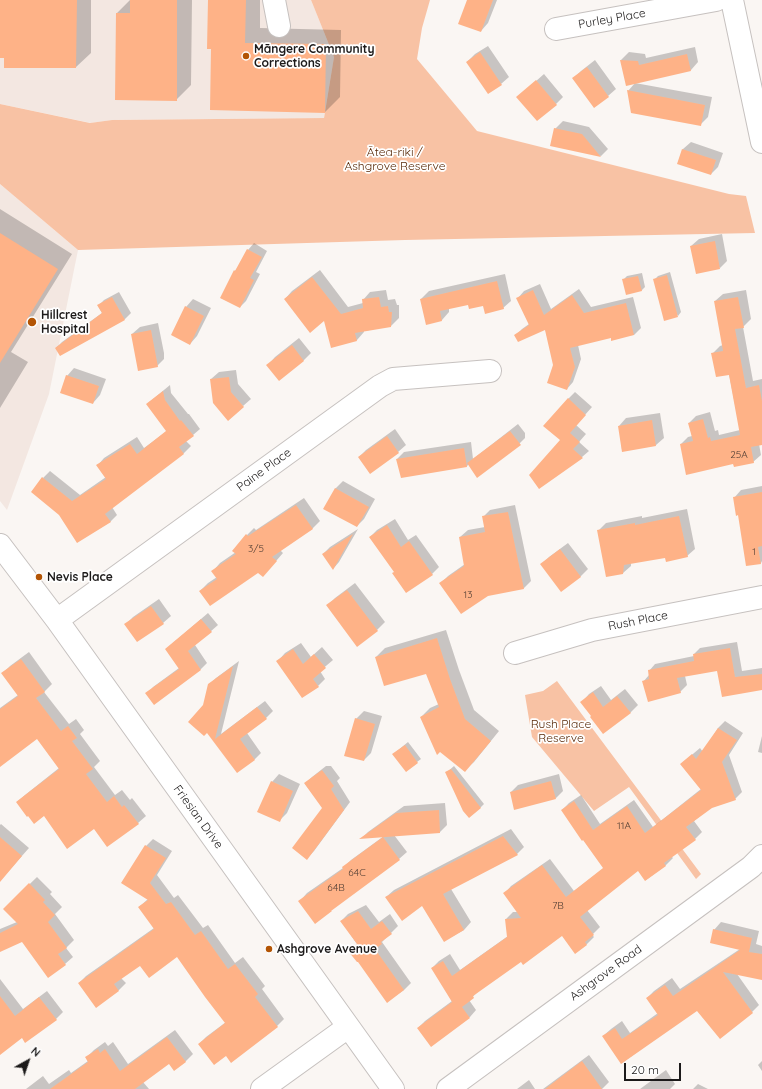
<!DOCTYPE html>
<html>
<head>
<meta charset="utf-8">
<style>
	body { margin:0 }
	#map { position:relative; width:762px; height:1089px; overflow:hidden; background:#faf6f3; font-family:Quicksand,sans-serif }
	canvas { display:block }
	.north { position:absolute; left:8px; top:1041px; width:40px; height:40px; -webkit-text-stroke:3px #fff; paint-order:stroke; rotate:40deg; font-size:11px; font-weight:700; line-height:16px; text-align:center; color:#1c1a1a }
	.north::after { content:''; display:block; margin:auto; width:14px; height:18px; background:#1c1a1a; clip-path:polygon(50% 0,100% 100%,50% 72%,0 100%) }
	.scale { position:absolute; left:624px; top:1063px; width:57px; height:18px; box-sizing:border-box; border:2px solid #1c1a1a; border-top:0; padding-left:5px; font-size:12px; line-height:14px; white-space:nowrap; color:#1c1a1a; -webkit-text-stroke:3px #fff; paint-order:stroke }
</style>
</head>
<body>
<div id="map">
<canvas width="762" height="1089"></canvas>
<div class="north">N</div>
<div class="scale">20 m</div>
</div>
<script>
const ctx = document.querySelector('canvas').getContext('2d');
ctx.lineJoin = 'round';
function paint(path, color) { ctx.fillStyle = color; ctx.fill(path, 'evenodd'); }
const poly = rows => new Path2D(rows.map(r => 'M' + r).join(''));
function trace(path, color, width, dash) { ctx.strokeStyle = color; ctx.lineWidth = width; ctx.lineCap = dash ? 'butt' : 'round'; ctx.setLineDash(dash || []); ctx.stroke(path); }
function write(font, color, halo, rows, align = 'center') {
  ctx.font = font + ' Quicksand,sans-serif'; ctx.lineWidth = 3.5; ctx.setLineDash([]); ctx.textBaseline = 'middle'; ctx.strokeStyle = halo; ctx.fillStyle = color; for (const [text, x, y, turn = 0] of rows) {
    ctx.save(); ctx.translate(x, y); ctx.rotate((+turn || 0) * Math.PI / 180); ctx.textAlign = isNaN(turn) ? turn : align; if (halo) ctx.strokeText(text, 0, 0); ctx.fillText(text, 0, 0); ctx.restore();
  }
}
paint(poly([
	[0,0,311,0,334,57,324,118,112,120,91,123,0,104],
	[0,184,78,250,49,394,7,510,0,501]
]), '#f3e7e1');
paint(poly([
	[311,0,430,0,422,28,417,59,477,131,729,194,746,196,755,233,405,240,78,250,0,184,0,104,90,123,112,120,324,118,334,57],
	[557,681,701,874,696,879,629,787,594,811,532,737,525,695,543,691]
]), '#f8c2a4');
paint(poly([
	[0,0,91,0,91,53,76,67,0,57],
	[130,0,192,0,191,85,176,100,116,99,117,13],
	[209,0,260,0,260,28,341,30,340,97,325,112,212,48],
	[468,0,497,0,488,23,481,31],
	[488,46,509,77,501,84,467,62,475,54],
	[695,47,698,62,691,70,627,85,621,60,629,52,645,54,646,58],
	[595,60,616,89,608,96,573,79,581,71],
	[544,74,563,97,556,104,518,97],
	[635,83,712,97,708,117,700,125,628,91],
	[563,121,589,127,608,149,601,156,552,145,555,129],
	[691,142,723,153,718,167,711,174,678,163,683,149],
	[0,209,72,254,11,352,28,362,0,408],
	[722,234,727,261,720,268,691,246,699,239],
	[254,243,267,251,256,272,260,274,246,301,240,307,221,298,235,271,238,267,248,250],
	[320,270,348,307,363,303,363,300,370,292,386,290,388,300,395,299,397,305,399,305,399,318,391,326,364,331,364,332,357,340,332,346,325,320,285,299,292,291],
	[670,272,681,312,678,316,655,279,658,276],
	[642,273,645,287,641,291,623,280,627,276],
	[505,274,511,301,503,308,469,304,449,308,449,312,442,320,427,323,421,299,429,291],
	[540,284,551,309,579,289,591,307,633,297,641,328,634,335,611,337,578,345,581,359,573,382,567,389,554,365,545,328,515,336,522,329,529,324,518,298,524,291],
	[746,290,751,319,743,327,753,381,762,379,762,444,759,444,761,455,753,462,734,463,681,444,688,437,692,436,689,423,696,416,710,412,715,431,718,430,719,435,740,430,729,374,713,353,720,346,723,345,715,301,723,294],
	[119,292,131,313,125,319,60,355,56,348,62,342,102,313,98,306,104,300],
	[193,299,211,308,197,336,190,344,186,307],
	[158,323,164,353,164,359,157,366,132,334,140,327],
	[299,338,311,353,304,360,279,379,268,365,275,357],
	[74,368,106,379,100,395,93,403,67,376],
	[236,370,238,384,251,399,243,406,211,379,219,372],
	[170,385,171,393,188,414,189,414,200,429,186,441,191,446,184,453,112,507,117,515,110,522,77,542,43,478,50,471,80,495,106,477,98,465,104,458,137,437,144,448,167,431,147,404],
	[575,392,592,407,576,425,586,434,579,442,589,451,582,457,540,487,561,440,568,399],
	[660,413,664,438,656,445,622,450,619,426,626,418],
	[518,424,525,433,525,438,517,446,469,464,466,467,397,459,404,452,471,442,473,459],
	[395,429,406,445,398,452,370,473,359,457,366,450],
	[343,481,375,499,364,519,357,526,335,489],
	[762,486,762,561,761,563,747,565,739,514,734,498,741,490],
	[304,498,320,521,312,529,280,550,283,553,270,568,258,571,200,591,208,583,217,577,213,571,220,563,236,552,247,535,254,528,256,530],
	[515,505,531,581,524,588,487,595,441,583,448,576,465,564,460,537,468,530,485,527,483,517,490,510],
	[687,509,695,549,687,556,666,557,631,562,631,566,623,573,598,531,606,523,642,516,642,518],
	[395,519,408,540,416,535,439,567,432,574,395,571,370,537,377,530],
	[358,529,339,562,333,569,323,554,330,547],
	[568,543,588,569,580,577,542,564,549,557],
	[355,583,385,622,377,630,327,606,335,598],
	[159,599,171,616,163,623,126,624,133,617],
	[208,613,218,625,195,645,207,663,201,669,154,703,147,694,153,687,179,668,173,643],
	[446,630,459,670,474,710,499,731,474,762,464,771,421,717,430,708,439,704,427,672,376,657,385,648],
	[737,642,742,671,762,668,762,689,718,670,685,676,687,685,680,692,643,682,649,675,649,671,655,664,694,656,694,654,700,648],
	[301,643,311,657,322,647,333,660,320,671,325,679,318,686,278,661,285,653],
	[29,652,52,684,44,692,69,724,76,719,84,730,80,734,100,761,94,767,115,795,122,790,130,800,132,798,146,816,138,823,107,846,94,828,44,815,17,802,25,795,59,768,37,738,0,766,0,708,18,695,3,673,10,666],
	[239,661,221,734,265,701,273,711,266,718,247,733,261,753,255,759,237,772,208,731,204,705,209,685,216,678],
	[601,686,611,700,625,689,638,705,630,713,592,716,582,702,589,694],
	[364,711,382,716,371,753,364,760,356,719],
	[725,721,743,733,729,755,742,792,735,799,711,807,694,821,702,832,695,839,671,856,673,858,666,865,646,880,638,870,587,910,600,927,592,935,594,937,587,944,575,953,562,935,521,960,480,990,469,1000,476,1010,470,1017,418,1028,425,1021,452,1001,432,968,439,961,450,954,460,970,508,936,506,919,513,912,518,912,505,893,511,886,550,859,574,891,604,868,562,810,569,803,581,795,600,824,634,800,653,827,701,789,681,764,700,748,703,752,718,728],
	[762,736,762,753,758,752],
	[408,742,421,759,417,762,397,751],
	[326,766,331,766,340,778,337,781,350,802,314,851,307,858,324,808,305,784,312,777],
	[454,766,484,804,480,808,446,773],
	[279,774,300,784,287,813,280,820,272,782],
	[559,774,563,791,556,798,511,792,518,785],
	[445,803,447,825,440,832,394,835,407,852,399,859,300,901,307,893,343,868,351,860,384,836,362,838,368,832,404,806],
	[1,824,29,848,5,875,0,870,0,825],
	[511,829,524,847,517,854,451,889,471,922,464,930,444,941,422,904,386,897,394,890],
	[153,839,172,851,157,875,174,898,178,895,203,928,208,925,235,963,243,957,265,986,262,989,284,1019,277,1026,231,1061,226,1055,199,1044,206,1037,226,1022,177,956,140,964,121,978,126,983,119,990,97,1006,79,983,86,976,154,928,139,907,148,899,146,846],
	[37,877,52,892,50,894,62,907,55,914,74,940,66,948,73,957,65,964,22,941,0,951,0,929,17,922,4,909],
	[366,905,379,922,390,914,398,926,382,942,411,983,404,990,388,1001,358,960,349,951,357,944,341,921,348,914],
	[721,922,759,931,756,944,762,946,762,979,737,974,759,1005,752,1012,697,1009,622,1063,603,1036,611,1029,622,1021,630,1033,658,1013,647,998,654,991,672,978,680,989,740,949,714,930],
	[0,979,23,1009,47,991,63,1012,56,1019,22,1037,0,1054],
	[175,1030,193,1054,185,1062,169,1063,143,1082,149,1089,26,1089,43,1076,49,1084,69,1070,71,1073,88,1061,86,1058,94,1050,105,1042,108,1046,113,1042,128,1064],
	[589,1055,609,1082,602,1089,543,1089],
	[762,1061,762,1071,758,1065],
	[666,1070,675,1084,670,1089,640,1089],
	[529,1080,535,1089,517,1089],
	[698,1084,708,1089,693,1089]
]), '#0003');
paint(poly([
	[0,0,77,0,76,68,4,68,4,58,0,58],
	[130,0,177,0,177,101,115,100,116,13,130,13],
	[208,0,246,0,245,43,326,44,325,113,210,110,211,49,207,49],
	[467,0,493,0,481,32,458,24],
	[480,52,502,85,488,94,466,62],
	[687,54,691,71,626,86,620,60,638,61,639,65],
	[587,67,609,97,594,108,572,78],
	[536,80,557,105,537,121,516,97],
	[627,90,705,105,701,126,631,113],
	[554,128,582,134,601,157,550,146],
	[682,149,716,160,711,175,677,164],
	[0,233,58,269,0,363],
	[715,241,720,269,696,274,690,246],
	[247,249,262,257,250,278,254,280,240,308,220,298,234,270,235,271],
	[667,275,678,317,664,321,653,279],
	[638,276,642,291,626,295,622,279],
	[312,277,341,314,363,308,362,299,379,297,381,307,388,306,389,312,392,312,391,327,355,333,357,341,331,348,324,321,310,333,284,299],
	[497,281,504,309,485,314,483,306,469,309,468,305,440,311,442,321,426,325,420,299],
	[533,290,544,315,572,295,584,313,626,303,634,335,611,341,611,338,570,348,575,367,567,390,547,383,553,365,545,330,518,342,514,335,529,325,516,298],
	[112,297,125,320,60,356,55,348,102,313,97,305],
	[738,297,744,328,735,329,746,388,759,385,762,401,762,445,751,447,754,463,734,467,733,464,686,475,680,444,693,441,688,423,703,419,708,438,710,437,711,441,740,435,729,375,716,377,711,353,723,351,714,301],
	[185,306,204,316,190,345,171,335],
	[151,330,158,367,138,371,131,334],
	[292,345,304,361,279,381,266,365],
	[66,375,99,386,93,404,60,393],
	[229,377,231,392,244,407,228,421,213,403,210,379],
	[163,391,165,400,180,421,181,420,194,436,179,447,184,454,105,514,111,522,77,543,59,515,31,492,42,477,72,501,106,479,96,465,130,444,137,454,166,431,146,404],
	[568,398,586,415,570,433,580,442,573,449,583,458,539,489,529,475,560,440,543,426],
	[652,420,656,446,622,452,618,426],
	[510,431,521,445,477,478,467,463],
	[387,436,399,453,370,474,358,457],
	[464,448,467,467,401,478,396,459],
	[335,488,369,507,357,527,323,509],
	[762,492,762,546,758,547,761,564,746,566,738,515,736,516,733,497],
	[296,505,313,529,272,557,277,561,263,577,258,573,210,606,199,591,217,579,211,571,236,554,232,551,246,534,248,536],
	[508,512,524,589,488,596,461,614,439,583,464,566,459,537,485,532,482,516],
	[679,516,688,557,666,562,665,558,624,565,623,574,606,577,597,530,635,523,635,525],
	[387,525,401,547,409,541,433,575,406,593,392,573,394,572,369,537],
	[353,534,333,570,322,554],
	[560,549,581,577,561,592,540,564],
	[347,590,378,631,357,647,326,605],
	[151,606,164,624,137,642,124,624],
	[201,619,212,632,188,651,201,670,154,705,145,693,179,669,165,649],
	[437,638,450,679,465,719,491,741,465,772,440,752,437,755,420,717,439,707,426,674,384,686,375,657],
	[730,648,735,677,762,674,762,690,722,697,717,671,677,678,681,693,648,702,642,681,649,679,648,670,694,661,693,654],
	[293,649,303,664,314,654,326,668,313,679,319,687,302,698,276,661],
	[21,659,45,692,36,698,61,731,68,726,77,738,72,741,93,769,86,774,107,802,114,796,122,807,124,805,139,824,107,847,94,829,67,849,44,816,34,824,28,816,27,817,16,802,59,769,37,739,0,767,0,709,18,696,1,673],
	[233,666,215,739,257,707,267,719,240,739,255,760,237,773,207,733,204,736,188,722,203,705,208,684],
	[593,692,603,707,617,696,631,713,603,734,590,717,591,716,580,702],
	[355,718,375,724,364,761,344,756],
	[718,728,737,740,722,762,736,800,712,808,686,827,696,840,664,863,666,866,645,881,638,871,580,917,594,935,585,942,587,945,575,954,562,936,523,965,521,962,473,996,474,998,462,1007,470,1018,431,1047,417,1028,452,1002,431,968,443,961,452,976,507,937,505,919,521,918,503,893,542,865,566,897,603,868,583,840,582,841,561,810,574,801,593,830,627,806,645,833,701,790,680,764,692,754,696,759],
	[405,745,418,763,406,772,392,754],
	[451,769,481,808,469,818,463,811,445,772],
	[322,770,334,786,331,789,344,810,307,860,292,848,322,808,304,783],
	[271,781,293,791,280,822,257,812],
	[551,781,556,799,514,810,510,792],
	[439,810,440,833,359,839,396,813],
	[503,836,518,855,443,894,464,930,444,942,422,906,402,921,385,897],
	[0,837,22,856,0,882],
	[383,837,400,860,331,911,332,911,315,924,298,901,343,869,342,867],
	[145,845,166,858,150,883,166,904,171,902,195,935,201,931,228,969,235,964,258,994,255,997,278,1027,231,1063,226,1056,214,1065,198,1044,225,1023,205,997,177,957,149,978,140,966,114,984,119,991,96,1008,78,983,154,929,138,907,148,900,121,883],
	[29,883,45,900,43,902,55,915,48,922,67,948,58,954,66,965,48,978,22,942,0,952,0,933,18,924,3,909],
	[358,911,371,929,382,921,392,934,381,942,382,944,375,949,404,990,387,1003,358,962,357,962,348,951,357,944,340,921],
	[713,929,752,938,749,952,762,954,762,980,723,972,753,1013,720,1039,697,1011,621,1064,602,1036,615,1028,622,1039,658,1015,646,998,665,985,673,996,740,950,710,943],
	[0,996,15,1016,39,997,57,1020,25,1043,22,1038,0,1055],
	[167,1037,186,1062,174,1071,169,1064,135,1089,50,1089,88,1062,85,1057,98,1049,100,1053,105,1049,120,1071],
	[582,1061,602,1089,545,1089]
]), '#feb287');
const minor = poly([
	[274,0,279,26],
	[732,0,762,142],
	[556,29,716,0],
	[0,545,57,620,393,1089],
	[57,620,380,386,393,379,490,371],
	[515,653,592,630,762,597],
	[262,1089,348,1027],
	[448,1089,751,867,762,856]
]);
trace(minor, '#c6c1bf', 24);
trace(minor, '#fff', 22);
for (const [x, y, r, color] of [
	[246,56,4,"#b35404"],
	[32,322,5,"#b35404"],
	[39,577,4,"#b35404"],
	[269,949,4,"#b35404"]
]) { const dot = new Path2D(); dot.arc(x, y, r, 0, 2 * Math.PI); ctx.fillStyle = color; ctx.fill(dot); trace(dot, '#fff', 1.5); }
write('10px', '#544035', null, [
	["25A",739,455],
	["3/5",256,549],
	["1",754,552],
	["13",468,595],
	["11A",624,826],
	["64C",357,873],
	["64B",336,888],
	["7B",558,906]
]);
write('12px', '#1c1a1a', '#fff', [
	["Purley Place",612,19,-10],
	["Paine Place",264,470,-36],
	["Rush Place",638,621,-11],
	["Friesian Drive",198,817,54],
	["Ashgrove Road",606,973,-36]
]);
write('bold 12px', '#1c1a1a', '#fff', [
	["Māngere Community",254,49],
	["Corrections",254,63],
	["Hillcrest",41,315],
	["Hospital",41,329],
	["Nevis Place",47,577],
	["Ashgrove Avenue",277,949]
], 'left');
write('12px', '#592a09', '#fff', [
	["Ātea-riki /",395,152],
	["Ashgrove Reserve",395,166],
	["Rush Place",561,724],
	["Reserve",561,738]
]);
</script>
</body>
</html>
